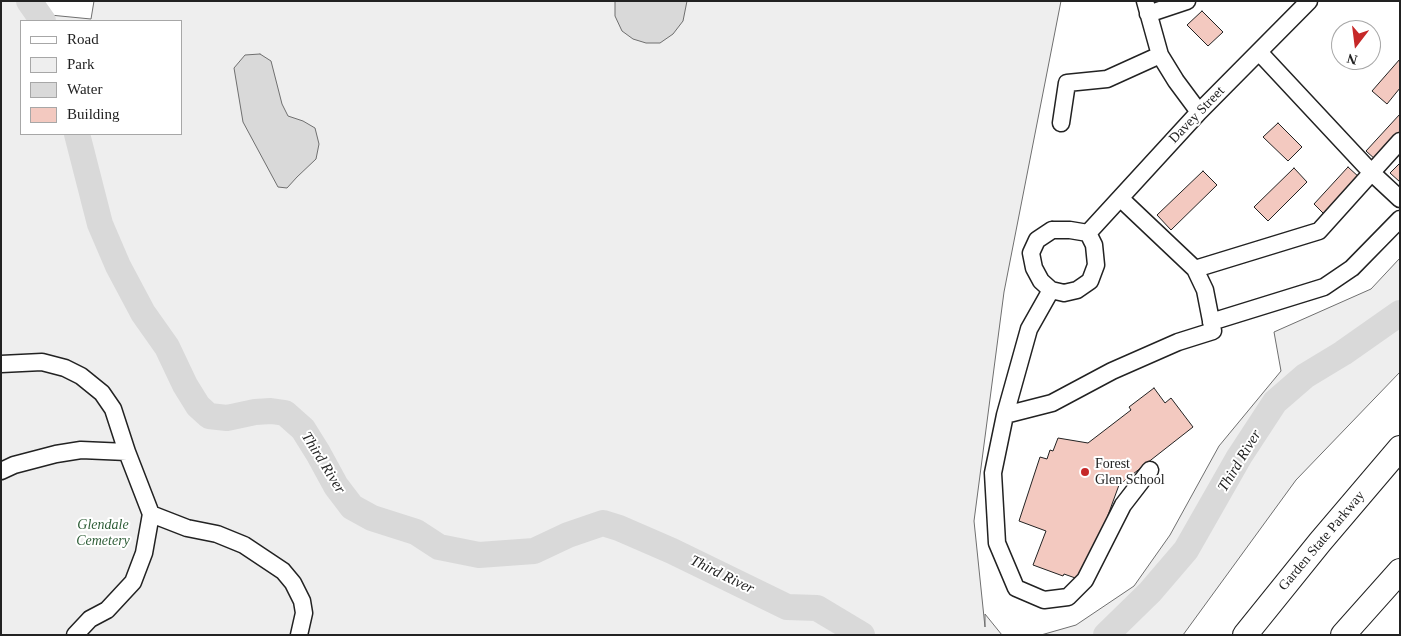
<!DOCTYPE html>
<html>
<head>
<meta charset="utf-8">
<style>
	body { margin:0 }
	#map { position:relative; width:1401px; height:636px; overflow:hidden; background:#fff; font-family:"Times New Roman",serif }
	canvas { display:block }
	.frame { position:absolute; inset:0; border:2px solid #222; pointer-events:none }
	.legend { position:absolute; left:20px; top:20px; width:162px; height:115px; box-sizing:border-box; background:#fff; border:1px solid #a7a7a7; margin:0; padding:6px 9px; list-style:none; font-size:15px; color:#222 }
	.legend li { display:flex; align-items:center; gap:10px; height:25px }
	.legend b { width:25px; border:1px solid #a7a7a7 }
	.north { position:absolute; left:1331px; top:20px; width:50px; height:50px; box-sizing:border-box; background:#fff; border:1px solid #a7a7a7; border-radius:50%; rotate:195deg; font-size:14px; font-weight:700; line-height:20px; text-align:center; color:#222 }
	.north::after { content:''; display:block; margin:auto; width:18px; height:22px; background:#c62828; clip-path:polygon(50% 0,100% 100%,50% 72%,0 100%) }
</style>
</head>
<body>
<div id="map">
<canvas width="1401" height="636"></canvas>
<div class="frame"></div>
<ul class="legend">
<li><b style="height:6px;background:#fff"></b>Road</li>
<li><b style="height:14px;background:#eee"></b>Park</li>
<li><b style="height:14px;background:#d9d9d9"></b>Water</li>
<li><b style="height:14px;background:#f3c9c0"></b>Building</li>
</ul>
<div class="north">N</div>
</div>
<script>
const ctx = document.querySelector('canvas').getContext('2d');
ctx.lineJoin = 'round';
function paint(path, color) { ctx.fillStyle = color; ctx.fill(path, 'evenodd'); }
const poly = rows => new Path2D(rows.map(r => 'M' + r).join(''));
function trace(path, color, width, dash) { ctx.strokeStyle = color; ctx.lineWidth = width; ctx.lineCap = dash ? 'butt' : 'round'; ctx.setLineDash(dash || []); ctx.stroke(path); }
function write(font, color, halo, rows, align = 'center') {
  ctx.font = font + ' "Times New Roman",serif'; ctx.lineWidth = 4; ctx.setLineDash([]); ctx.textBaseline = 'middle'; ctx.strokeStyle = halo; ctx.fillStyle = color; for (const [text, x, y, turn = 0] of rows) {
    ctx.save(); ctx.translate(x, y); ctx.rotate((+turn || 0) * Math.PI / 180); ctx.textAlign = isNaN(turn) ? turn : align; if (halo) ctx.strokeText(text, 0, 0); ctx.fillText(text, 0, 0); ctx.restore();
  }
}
const green = poly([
	[1,1,37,1,50,15,91,19,94,1,1061,1,1004,292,974,521,985,627,985,614,1002,635,1,635,1,1],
	[21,21,181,21,181,134,21,134,21,21],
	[1400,258,1400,372,1296,480,1183,635,1041,635,1076,625,1134,586,1170,535,1219,446,1281,371,1274,332,1371,289,1400,258]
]);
paint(green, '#eee');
trace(green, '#6f6f6f', 1);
const water = poly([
	[615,1,687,1,683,21,673,34,660,43,646,43,633,39,622,31,615,16,615,1],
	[260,54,271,61,282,104,288,116,303,121,315,128,319,144,316,159,297,177,287,188,278,187,243,122,234,68,245,55,260,54]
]);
paint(water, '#d9d9d9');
trace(water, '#6f6f6f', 1);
trace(poly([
	[29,1,43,21],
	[77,134,100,224,118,266,143,313,167,347,185,385,198,406,209,416,227,418,255,412,271,411,285,413,303,429,318,453,336,486,352,507,372,518,416,532,439,547,479,555,534,551,568,535,603,523,619,528,672,551,787,607,817,608,862,635],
	[1106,635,1150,592,1186,550,1239,457,1275,402,1305,376,1343,353,1400,313]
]), '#d9d9d9', 26);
const building = poly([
	[1202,11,1223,32,1208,46,1187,25,1202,11],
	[1400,59,1400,88,1387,104,1372,91,1400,59],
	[1400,114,1400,134,1376,160,1366,151,1400,114],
	[1278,123,1302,147,1288,161,1263,137,1278,123],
	[1400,163,1400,182,1390,173,1400,163],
	[1348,167,1360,178,1326,216,1314,204,1348,167],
	[1294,168,1307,182,1268,221,1254,207,1294,168],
	[1203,171,1217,185,1171,230,1157,215,1203,171],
	[1154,388,1165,403,1171,398,1193,427,1119,485,1088,570,1081,580,1064,574,1063,576,1033,565,1046,531,1019,521,1040,457,1047,459,1050,450,1053,451,1058,438,1088,443,1131,410,1129,407,1154,388]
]);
paint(building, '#f3c9c0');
trace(building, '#222', 1);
const minor = poly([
	[1145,1,1160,55,1176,81,1199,112],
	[1148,14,1187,1],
	[1259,52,1371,172,1400,199],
	[1061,123,1067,83,1107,79,1160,55],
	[1120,198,1195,269,1319,231,1400,141],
	[1052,230,1070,230,1088,233,1094,245,1096,265,1090,281,1077,290,1064,293,1051,290,1041,281,1034,268,1031,253,1037,240,1052,230],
	[1088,233,1199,112,1309,1],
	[1051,290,1029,329,1005,415,993,473,997,543,1016,588,1044,600,1068,597,1085,580,1123,505,1150,470],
	[1211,322,1324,287,1352,268,1400,219],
	[1,364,42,362,65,368,81,376,102,393,113,409,127,452,151,514,144,553,133,582,107,610,90,619,75,635],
	[1005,415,1052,403,1112,371,1178,342,1213,331,1205,290,1195,269],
	[1,471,14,465,56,454,81,450,127,452],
	[151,514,187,528,217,534,244,545,283,571,293,583,302,601,304,613,299,635]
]);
const highway = poly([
	[1245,635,1320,542,1400,448],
	[1343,635,1400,571]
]);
trace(minor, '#222', 19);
trace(highway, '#222', 26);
trace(minor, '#fff', 16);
trace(highway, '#fff', 24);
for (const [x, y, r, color] of [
	[1085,472,5,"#c62828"]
]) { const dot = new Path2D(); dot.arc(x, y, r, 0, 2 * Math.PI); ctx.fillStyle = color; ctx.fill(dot); trace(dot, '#fff', 2); }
write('14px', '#222', '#fff', [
	["Davey Street",1197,115,-46],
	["Garden State Parkway",1322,541,-50]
]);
write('14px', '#222', '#fff', [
	["Forest",1095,464],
	["Glen School",1095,480]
], 'left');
write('italic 14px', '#2f5e38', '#fff', [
	["Glendale",103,525],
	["Cemetery",103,541]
]);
write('italic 15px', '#222', '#fff', [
	["Third River",1240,461,-59],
	["Third River",323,463,58],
	["Third River",722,575,26]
]);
</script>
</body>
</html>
